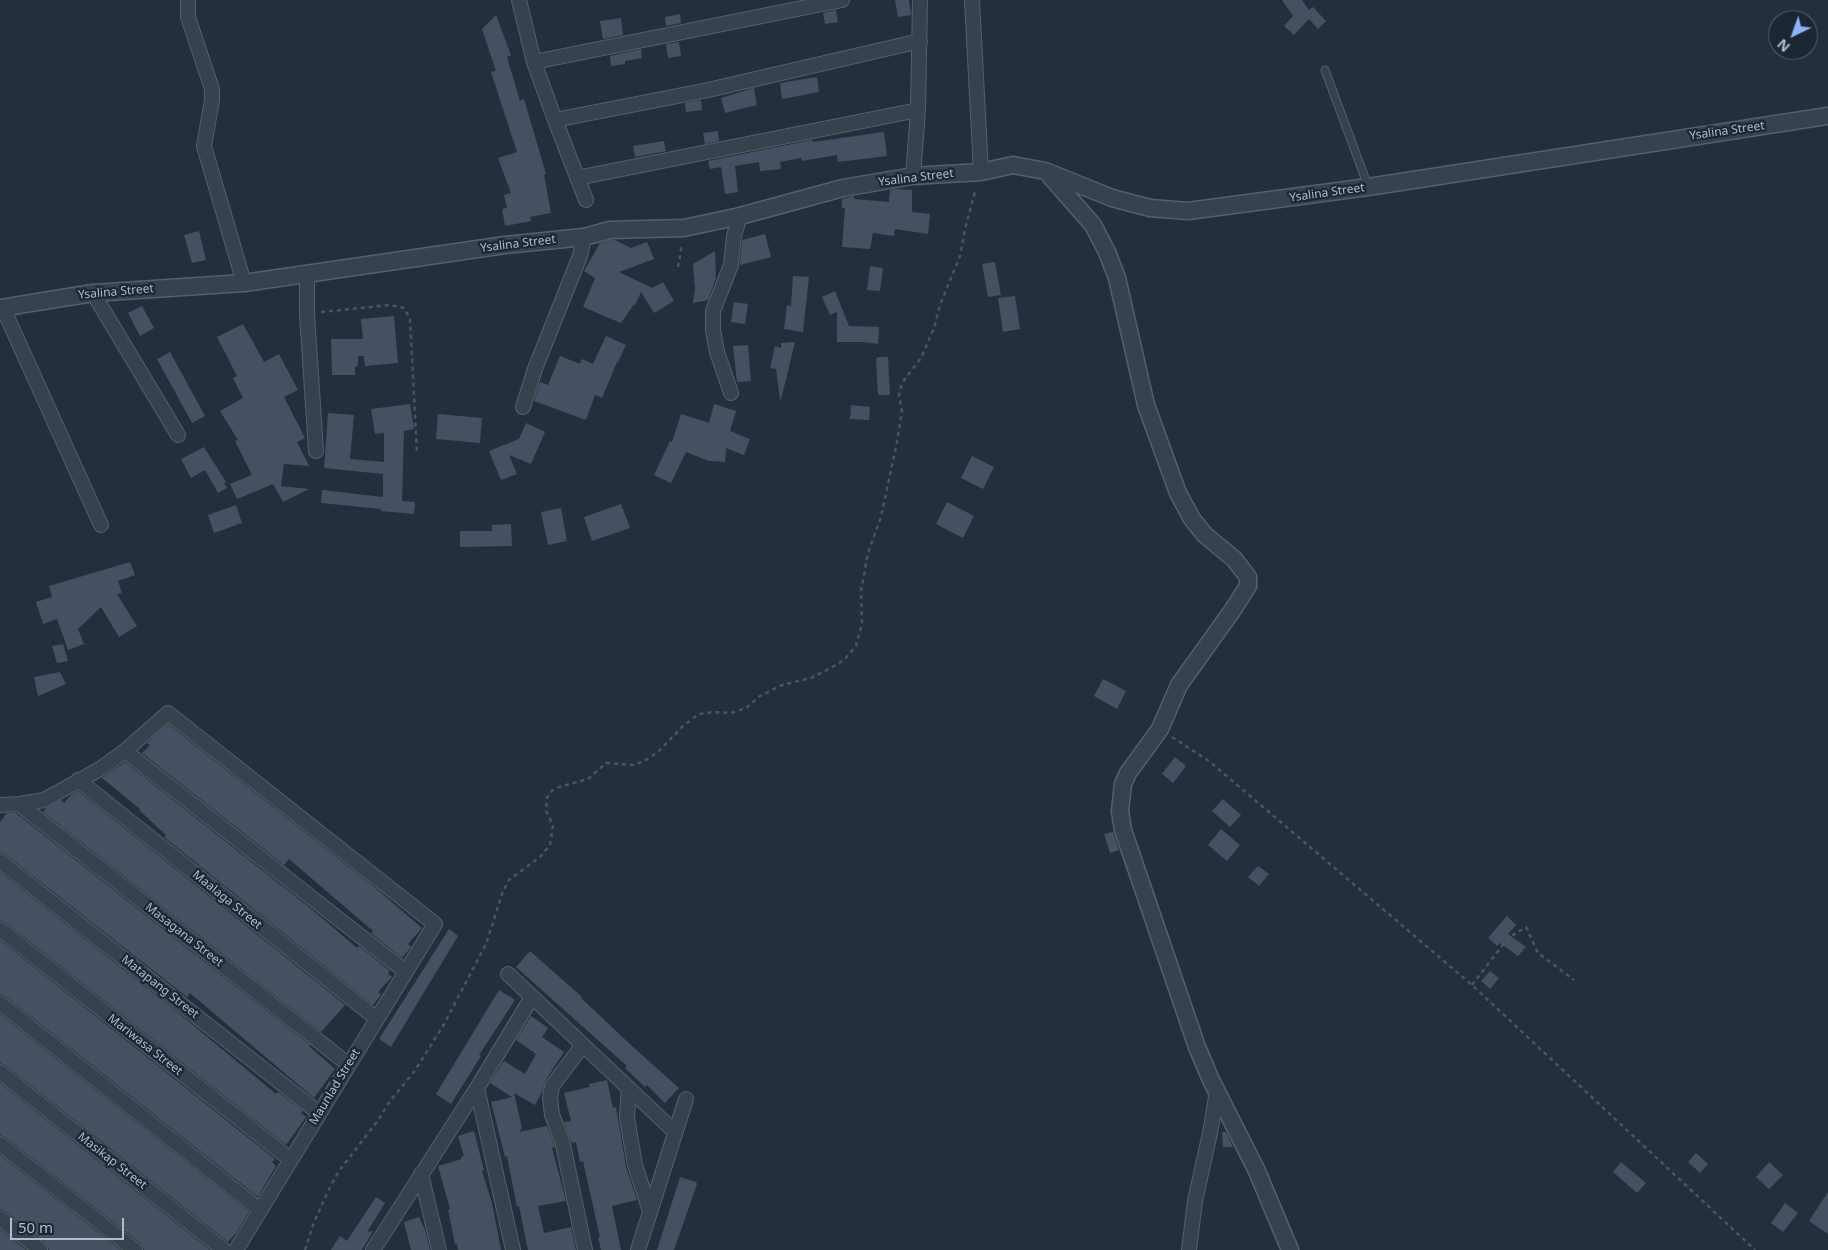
<!DOCTYPE html>
<html>
<head>
<meta charset="utf-8">
<style>
	body { margin:0 }
	#map { position:relative; width:1828px; height:1250px; overflow:hidden; background:#242f3e; font-family:"Noto Sans",sans-serif }
	canvas { display:block }
	.north { position:absolute; left:1768px; top:10px; width:50px; height:50px; box-sizing:border-box; background:#1d2633; border:1px solid #59626f; border-radius:50%; rotate:222deg; font-size:14px; font-weight:700; line-height:20px; text-align:center; color:#b4bcc9 }
	.north::after { content:''; display:block; margin:auto; width:18px; height:22px; background:#8ab4f8; clip-path:polygon(50% 0,100% 100%,50% 72%,0 100%) }
	.scale { position:absolute; left:10px; top:1218px; width:114px; height:22px; box-sizing:border-box; border:2px solid #b4bcc9; border-top:0; padding-left:6px; font-size:15px; line-height:18px; white-space:nowrap; color:#b4bcc9; -webkit-text-stroke:4px #1d2633; paint-order:stroke }
</style>
</head>
<body>
<div id="map">
<canvas width="1828" height="1250"></canvas>
<div class="north">N</div>
<div class="scale">50 m</div>
</div>
<script>
const ctx = document.querySelector('canvas').getContext('2d');
ctx.lineJoin = 'round';
function paint(path, color) { ctx.fillStyle = color; ctx.fill(path, 'evenodd'); }
const poly = rows => new Path2D(rows.map(r => 'M' + r).join(''));
function trace(path, color, width, dash) { ctx.strokeStyle = color; ctx.lineWidth = width; ctx.lineCap = dash ? 'butt' : 'round'; ctx.setLineDash(dash || []); ctx.stroke(path); }
function write(font, color, halo, rows, align = 'center') {
  ctx.font = font + ' "Noto Sans",sans-serif'; ctx.lineWidth = 4.5; ctx.setLineDash([]); ctx.textBaseline = 'middle'; ctx.strokeStyle = halo; ctx.fillStyle = color; for (const [text, x, y, turn = 0] of rows) {
    ctx.save(); ctx.translate(x, y); ctx.rotate((+turn || 0) * Math.PI / 180); ctx.textAlign = isNaN(turn) ? turn : align; if (halo) ctx.strokeText(text, 0, 0); ctx.fillText(text, 0, 0); ctx.restore();
  }
}
paint(poly([
	[895,0,909,0,911,15,898,17],
	[1282,0,1302,0,1309,10,1313,7,1326,21,1318,29,1309,19,1294,35,1284,26,1293,16],
	[836,10,838,22,825,24,823,13],
	[680,14,681,23,666,26,665,17],
	[496,15,511,55,507,57,520,101,524,99,546,174,544,175,551,213,530,217,531,221,505,226,502,209,507,208,504,195,511,193,498,158,517,152,491,72,496,71,482,29],
	[621,18,623,35,603,39,600,21],
	[679,42,681,56,668,58,666,44],
	[641,49,642,58,625,61,625,64,611,66,610,56],
	[817,77,819,92,782,99,780,83],
	[754,88,757,105,725,113,721,98],
	[701,100,702,110,686,112,685,103],
	[718,131,719,141,705,144,703,133],
	[884,132,887,156,838,162,837,155,802,161,801,158,780,162,781,169,760,171,759,162,735,166,738,192,725,194,721,167,710,169,708,161,812,140,813,142],
	[664,141,666,151,635,157,633,146],
	[896,189,912,190,912,212,930,214,928,234,895,229,894,236,873,233,870,249,842,247,845,208,842,208,842,199,854,196,854,199,889,202,890,190],
	[199,231,206,260,192,263,184,235],
	[765,234,771,257,740,265,742,240],
	[611,240,615,240,631,248,647,242,654,259,619,272,652,288,663,282,674,301,654,313,641,292,635,305,634,304,621,323,583,307,595,278,584,271,600,243],
	[715,251,716,278,708,300,693,303,695,289,693,264],
	[995,262,1001,295,988,297,982,264],
	[870,266,883,268,880,291,867,290],
	[793,276,809,277,803,332,784,329,787,305,791,306],
	[835,291,849,326,879,327,878,344,864,342,837,342,837,312,830,315,822,297],
	[1015,296,1020,329,1003,332,998,298],
	[734,302,748,304,745,324,731,322],
	[142,306,154,328,140,336,128,313],
	[394,316,398,363,365,366,364,356,358,356,358,366,355,367,355,375,332,375,331,339,363,339,361,319],
	[243,324,264,362,279,354,298,390,284,397,305,438,297,442,309,466,284,464,281,486,309,489,283,502,273,484,237,499,230,484,252,475,235,441,238,440,220,411,243,398,233,378,237,376,217,337],
	[606,336,626,345,618,362,617,362,602,398,595,395,586,420,534,401,540,382,548,385,560,356,580,364,582,359,593,364],
	[795,342,781,400,780,399,776,369,770,368,775,346,781,348,781,343],
	[748,345,751,381,737,382,733,346],
	[170,352,205,416,192,423,157,359],
	[878,357,888,357,890,395,878,395,876,359],
	[410,404,414,429,404,431,402,501,415,502,414,514,381,511,381,509,321,503,322,490,383,497,383,474,324,468,328,413,354,415,350,459,384,462,384,433,375,434,371,409],
	[714,404,736,411,730,431,750,439,744,455,726,448,725,462,709,461,686,452,671,483,654,475,670,441,672,442,681,414,709,423],
	[851,405,870,407,869,420,850,419],
	[438,414,482,418,480,443,436,439],
	[526,423,545,432,531,464,509,455,517,474,501,480,489,451,519,439],
	[204,447,226,482,224,483,227,488,218,493,205,470,191,478,181,459],
	[972,456,994,467,983,489,961,478],
	[947,502,974,516,963,538,936,524],
	[621,504,630,528,592,541,584,517],
	[236,505,242,523,214,533,208,515],
	[561,508,567,541,548,545,541,512],
	[511,524,512,546,460,547,460,531,492,531,492,525],
	[130,562,135,575,118,581,122,593,117,594,137,626,119,637,101,607,78,629,84,644,68,650,57,619,43,624,36,602,52,597,49,586],
	[63,644,68,661,57,663,52,646],
	[60,672,66,684,38,696,34,677],
	[1103,679,1126,691,1117,709,1094,696],
	[168,724,373,886,422,928,408,944,411,947,402,958,371,933,373,931,289,859,284,865,142,753,150,745,147,743],
	[1175,757,1186,766,1173,783,1162,774],
	[125,762,315,912,357,948,359,946,390,971,388,974,392,977,378,992,381,995,373,1005,164,837,166,835,139,810,140,809,102,778],
	[78,791,345,1005,321,1032,43,812,46,808,61,800,64,803,71,795],
	[1223,799,1241,815,1230,827,1212,811],
	[7,813,16,813,310,1045,309,1046,335,1069,314,1098,190,993,187,997,5,854,0,852,0,822],
	[1221,829,1240,845,1227,861,1208,845],
	[1113,832,1119,850,1110,853,1104,834],
	[1258,866,1269,874,1259,886,1248,877],
	[0,872,176,1011,276,1094,278,1092,303,1111,301,1113,306,1117,286,1145,5,922,0,920],
	[1507,916,1516,925,1508,934,1526,947,1518,956,1500,943,1497,946,1488,938],
	[449,929,458,936,391,1047,379,1039],
	[0,940,275,1159,272,1162,276,1166,258,1197,5,996,0,994],
	[530,951,582,997,581,998,632,1046,679,1088,665,1103,647,1085,645,1087,625,1068,627,1066,516,967],
	[1490,971,1499,978,1490,989,1481,981],
	[499,990,515,1000,479,1055,481,1056,451,1104,436,1094],
	[0,1014,249,1212,236,1233,228,1242,5,1065,0,1063],
	[531,1016,548,1028,542,1037,564,1052,545,1081,542,1092,535,1105,514,1093,522,1128,519,1132,547,1126,554,1143,555,1147,552,1148,566,1201,538,1206,544,1233,571,1227,576,1250,528,1250,519,1206,517,1207,507,1156,505,1157,491,1102,512,1097,490,1083,504,1061,525,1074,536,1054,516,1040],
	[607,1080,613,1108,616,1107,626,1167,637,1200,612,1206,621,1250,601,1250,598,1237,600,1237,583,1161,580,1162,576,1142,572,1143,564,1122,571,1121,564,1093,590,1087,589,1084],
	[0,1083,210,1250,144,1250,140,1243,5,1137,0,1135],
	[474,1131,484,1170,482,1171,492,1203,501,1250,458,1250,457,1244,455,1244,448,1209,450,1209,438,1166,462,1159,461,1157,464,1156,458,1136],
	[1222,1132,1226,1132,1233,1147,1223,1147],
	[1696,1153,1708,1164,1700,1173,1688,1162],
	[0,1155,121,1250,49,1250,45,1243,5,1211,0,1209],
	[1621,1162,1646,1183,1637,1193,1613,1172],
	[1769,1162,1783,1175,1769,1189,1756,1177],
	[680,1177,696,1182,697,1184,674,1250,657,1250],
	[1828,1192,1828,1234,1809,1221],
	[376,1197,385,1203,367,1232,373,1231,362,1250,331,1250,340,1236,347,1241],
	[1785,1203,1798,1213,1783,1232,1771,1223],
	[419,1217,425,1230,430,1250,411,1250,404,1222],
	[0,1229,26,1250,0,1250]
]), '#455162');
const service = poly([
	[1325,70,1368,186]
]);
const minor = poly([
	[188,0,188,17,212,89,212,100,204,146,244,283],
	[519,0,534,62,555,120,586,200],
	[972,0,981,172],
	[534,62,842,0],
	[555,120,708,90,920,41],
	[913,176,918,110,920,0],
	[577,178,918,110],
	[307,274,307,314,316,451],
	[93,293,178,435],
	[3,308,101,525],
	[731,393,717,352,713,330,713,311,731,265,734,236,740,216],
	[523,407,535,369,580,256,584,237],
	[125,751,406,972],
	[78,780,377,1019],
	[19,804,349,1065],
	[0,805,19,804,44,800,100,769,125,751,168,713,435,924,236,1250],
	[0,861,319,1113],
	[0,929,291,1160],
	[508,974,675,1132],
	[0,1003,260,1210],
	[583,1045,552,1086,550,1097,552,1115,562,1140,585,1250],
	[0,1072,224,1250],
	[477,1088,513,1250],
	[629,1088,627,1116,630,1136,635,1165,650,1211],
	[0,1144,135,1250],
	[421,1174,439,1250],
	[0,1218,40,1250],
	[373,1250,477,1088,532,997],
	[638,1250,686,1099],
	[1189,1250,1195,1201,1210,1133,1217,1091]
]);
const tertiary = poly([
	[1050,176,1093,225,1107,252,1117,278,1146,405,1178,493,1192,519,1205,535,1234,559,1248,577,1248,586,1232,611,1179,685,1160,729,1128,773,1123,784,1120,811,1123,830,1197,1047,1211,1080,1256,1169,1290,1250],
	[0,308,93,293,244,283,505,245,584,237,610,230,684,228,740,216,843,188,913,176,981,172,1013,165,1045,171,1112,198,1150,208,1188,211,1368,187,1828,116]
]);
trace(service, '#565f6c', 9);
trace(minor, '#565f6c', 16);
trace(tertiary, '#565f6c', 19);
trace(poly([
	[678,267,682,244],
	[321,312,390,305,404,308,410,319,417,453],
	[1172,737,1209,761,1472,985,1755,1250],
	[1472,985,1508,938,1526,927,1538,953,1574,980],
	[305,1250,313,1225,328,1191,339,1171,379,1119,390,1101,414,1072,443,1026,486,944,503,891,509,880,540,857,550,845,553,825,546,811,547,798,550,792,559,787,588,779,606,763,633,765,644,761,658,752,683,726,699,714,713,712,731,713,746,708,760,696,782,685,811,678,827,670,844,660,856,646,862,624,861,591,868,553,881,517,897,442,902,411,899,395,902,383,921,358,934,328,940,305,960,256,966,225,976,188]
]), '#44595c', 2.5, [4, 4]);
trace(service, '#38414e', 7);
trace(minor, '#38414e', 14);
trace(tertiary, '#38414e', 16);
write('12px', '#b4bcc9', '#1d2633', [
	["Ysalina Street",1727,131,-8],
	["Ysalina Street",916,178,-7],
	["Ysalina Street",1327,193,-8],
	["Ysalina Street",518,244,-7],
	["Ysalina Street",116,292,-5],
	["Maalaga Street",227,900,39],
	["Masagana Street",184,935,38],
	["Matapang Street",160,987,38],
	["Mariwasa Street",145,1045,38],
	["Maunlad Street",335,1087,-59],
	["Masikap Street",112,1161,38]
]);
</script>
</body>
</html>
